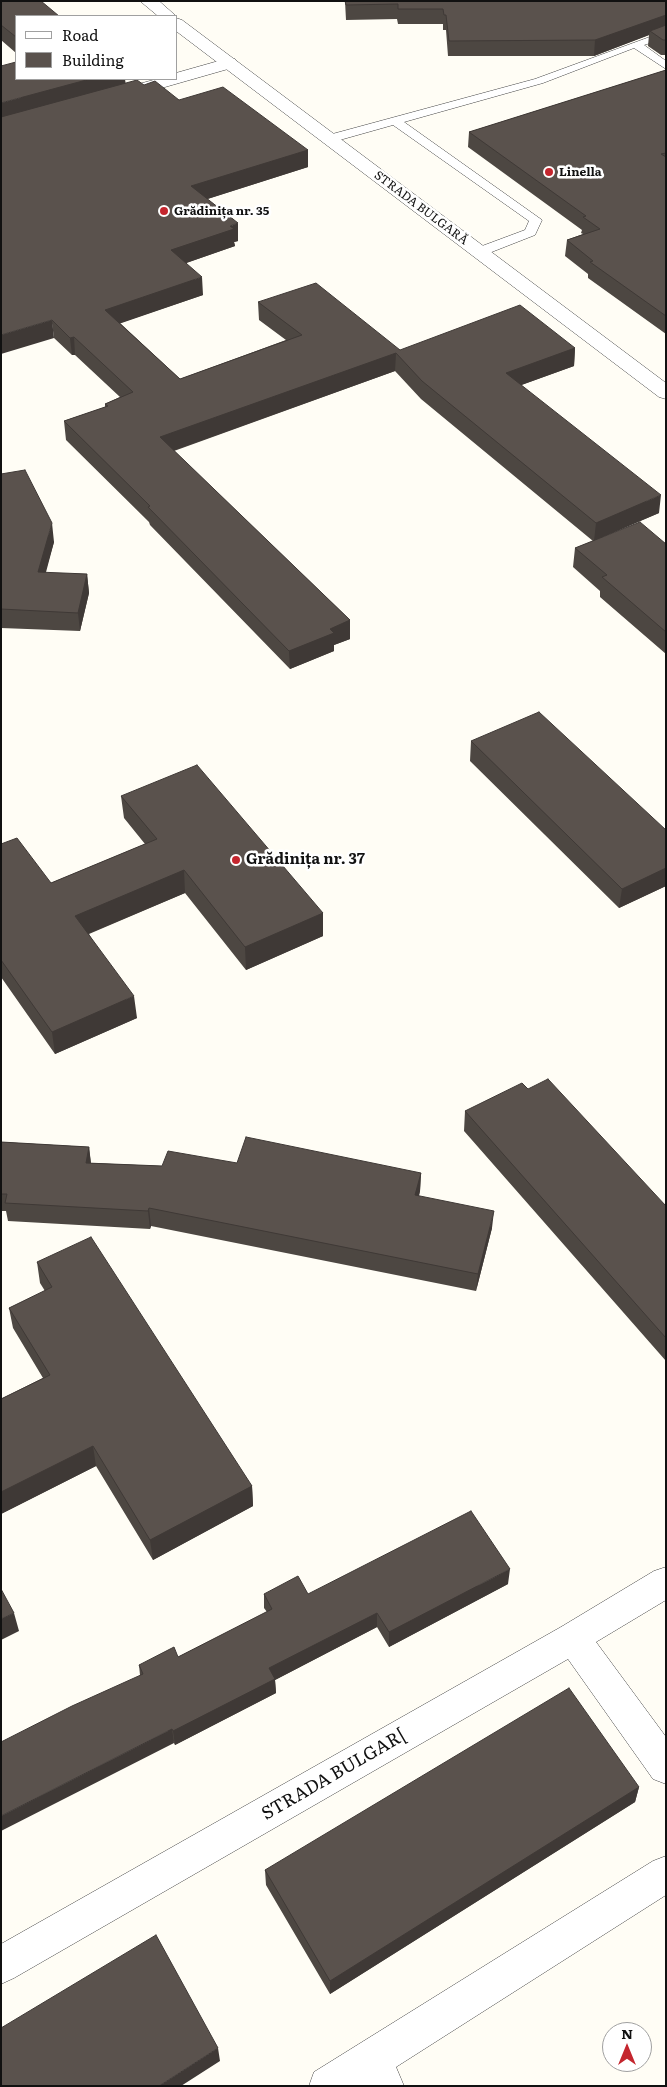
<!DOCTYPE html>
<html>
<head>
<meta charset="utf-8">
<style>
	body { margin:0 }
	#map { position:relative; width:667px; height:2087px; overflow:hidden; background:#fffdf5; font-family:Literata,serif }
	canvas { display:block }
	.frame { position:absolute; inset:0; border:2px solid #111; pointer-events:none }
	.legend { position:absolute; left:15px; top:15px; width:162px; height:65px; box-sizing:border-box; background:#fff; border:1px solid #a0a0a0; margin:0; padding:6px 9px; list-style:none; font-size:15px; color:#111 }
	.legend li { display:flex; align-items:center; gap:10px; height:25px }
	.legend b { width:25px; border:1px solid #a0a0a0 }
	.north { position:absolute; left:602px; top:2022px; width:50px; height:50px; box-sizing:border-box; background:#fff; border:1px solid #a0a0a0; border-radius:50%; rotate:0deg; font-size:14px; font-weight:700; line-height:20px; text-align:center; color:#111 }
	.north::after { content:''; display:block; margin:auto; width:18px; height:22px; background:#c4262e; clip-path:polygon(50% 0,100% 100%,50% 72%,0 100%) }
</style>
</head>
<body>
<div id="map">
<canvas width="667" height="2087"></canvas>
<div class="frame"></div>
<ul class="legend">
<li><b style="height:6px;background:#fff"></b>Road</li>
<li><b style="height:14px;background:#5a524d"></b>Building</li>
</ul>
<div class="north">N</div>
</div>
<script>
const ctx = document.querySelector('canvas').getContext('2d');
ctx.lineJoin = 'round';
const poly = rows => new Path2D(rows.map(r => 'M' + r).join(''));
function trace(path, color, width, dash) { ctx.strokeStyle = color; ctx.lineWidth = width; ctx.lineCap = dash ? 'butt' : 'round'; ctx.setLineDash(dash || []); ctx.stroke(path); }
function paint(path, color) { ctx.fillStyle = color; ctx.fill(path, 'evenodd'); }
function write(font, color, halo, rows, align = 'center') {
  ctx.font = font + ' Literata,serif'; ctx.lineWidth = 5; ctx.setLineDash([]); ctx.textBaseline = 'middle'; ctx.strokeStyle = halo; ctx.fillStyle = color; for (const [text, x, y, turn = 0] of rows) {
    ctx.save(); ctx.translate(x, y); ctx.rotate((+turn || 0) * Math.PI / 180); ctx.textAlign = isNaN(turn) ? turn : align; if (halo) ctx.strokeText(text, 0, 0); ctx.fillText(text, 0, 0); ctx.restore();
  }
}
const service = poly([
	[666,31,666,38,644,45,666,61,666,69,634,48,543,83,404,122,542,220,535,235,484,255,479,256,473,252,474,249,525,230,529,221,393,125,329,143,323,139,325,136,535,79,666,31]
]);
const minor = poly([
	[229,58,235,59,237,63,235,67,123,99,117,98,114,94,117,90,157,79,176,79,176,73,229,58],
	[666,1567,666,1600,596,1642,666,1737,666,1784,653,1779,568,1659,14,1978,1,1984,1,1944,561,1627,654,1571,666,1567],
	[666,1856,666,1895,396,2067,404,2086,309,2086,314,2072,653,1861,666,1856]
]);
const tertiary = poly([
	[140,1,159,1,176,16,158,16,140,1],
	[176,18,182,20,666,383,666,399,659,397,176,31,176,18]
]);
trace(service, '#444', 1);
trace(minor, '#444', 1);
trace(tertiary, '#444', 1);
paint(service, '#fff');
paint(minor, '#fff');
paint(tertiary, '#fff');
paint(poly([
	[1,1,16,16,16,53,1,40],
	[345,1,666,1,666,55,661,55,648,46,649,35,594,56,448,56,446,30,443,30,443,24,398,24,397,19,346,20],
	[16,62,125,83,144,85,179,100,308,150,308,167,207,199,238,241,234,242,235,246,186,263,203,295,120,323,180,379,286,340,259,320,258,302,400,350,575,348,574,366,521,385,659,513,602,537,666,544,666,654,600,597,600,591,573,567,575,548,593,541,421,399,395,371,174,451,350,620,350,639,334,645,334,651,290,669,150,525,149,522,66,440,64,421,105,407,105,404,120,397,75,355,72,355,54,338],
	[666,70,666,334,588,278,588,274,565,256,567,240,583,234,581,233,582,230,468,147,469,132],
	[1,474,54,542,45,573,87,574,89,593,80,631,1,628],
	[471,741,666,830,666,886,619,908,470,761],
	[121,796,323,913,323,936,246,970,185,893,89,934,137,1018,55,1054,1,977,1,844,51,883,145,844,124,818],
	[528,1089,666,1206,666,1361,464,1131,465,1111],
	[1,1142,89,1147,91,1163,162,1166,237,1163,421,1173,420,1191,419,1196,492,1228,476,1291,151,1226,150,1229,8,1221,6,1211,1,1211],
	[37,1262,252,1486,253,1506,153,1560,96,1466,1,1514,1,1399,43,1378,13,1328,9,1308,45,1291,40,1283],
	[508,1584,389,1647,377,1627,275,1680,276,1693,175,1745,140,1675,139,1665,178,1657,267,1612,264,1608,264,1594,308,1594],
	[639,1787,635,1802,330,1994,266,1885,265,1870]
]), '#4d4742');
paint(poly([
	[666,15,666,26,650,31,649,35,594,56,595,40],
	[90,79,125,79,126,86,1,121,1,103],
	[308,150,308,167,192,204,191,186],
	[238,223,238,241,234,242,235,246,172,268,171,250],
	[202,277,203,295,107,328,105,310],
	[52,320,54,338,1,354,1,335],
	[74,337,75,355,72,355,70,338],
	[575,348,574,366,505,391,506,373],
	[396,353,395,371,161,455,160,437],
	[661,495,659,513,594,541,596,523],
	[52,523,54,542,41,591,38,572],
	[87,574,89,593,80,631,78,613],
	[350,620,350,639,334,645,334,651,290,669,289,651,330,629],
	[666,868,666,886,619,908,622,889],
	[184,870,185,893,78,938,75,916],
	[323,913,323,936,246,970,245,947],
	[134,996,137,1018,55,1054,52,1032],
	[89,1147,91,1165,86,1163],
	[421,1173,420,1191,414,1213,415,1195],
	[149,1208,151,1226,150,1229,148,1211],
	[494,1211,492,1228,476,1291,478,1274],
	[93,1446,96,1466,1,1514,1,1492],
	[252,1486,253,1506,153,1560,150,1540],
	[510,1569,508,1584,389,1647,389,1632],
	[14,1613,19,1631,1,1640,1,1619],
	[377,1613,377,1627,275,1680,276,1693,175,1745,173,1731,269,1668],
	[172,1729,174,1743,1,1831,1,1816],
	[639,1787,635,1802,330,1994,330,1981],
	[218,2048,220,2061,181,2086,159,2086]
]), '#3f3936');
const building = poly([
	[1,1,41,1,59,16,16,16,16,37,1,25,1,1],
	[345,1,666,1,666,15,595,40,449,41,446,15,444,15,443,9,398,9,398,4,346,5,345,1],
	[666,25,666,40,663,40,650,31,666,25],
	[16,62,16,79,90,79,1,103,1,66,16,62],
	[666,70,666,153,661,154,666,157,666,316,590,262,593,261,567,240,600,229,583,217,586,216,469,132,666,70],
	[137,80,144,85,155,81,179,100,223,87,308,150,191,186,238,223,230,226,234,229,171,250,202,277,105,310,180,379,302,335,258,302,316,283,400,350,520,305,575,348,506,373,661,495,596,523,422,381,396,353,160,437,350,620,330,629,334,633,289,651,148,507,150,506,64,421,108,406,105,404,133,392,74,337,70,338,52,320,1,335,1,117,137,80],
	[25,470,52,523,38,572,87,574,78,613,1,609,1,474,25,470],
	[640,522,666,544,666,632,602,577,607,575,575,548,640,522],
	[539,712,666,830,666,868,622,889,471,741,539,712],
	[197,765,323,913,245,947,184,870,75,916,134,996,52,1032,1,960,1,844,17,838,51,883,157,839,121,796,197,765],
	[548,1079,666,1206,666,1338,465,1111,522,1083,528,1089,548,1079],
	[246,1137,421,1173,415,1195,494,1211,478,1274,149,1208,148,1211,5,1203,7,1194,1,1194,1,1142,89,1147,86,1163,162,1166,168,1151,237,1163,246,1137],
	[91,1237,252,1486,150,1540,93,1446,1,1492,1,1399,50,1375,9,1308,52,1287,37,1262,91,1237],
	[471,1511,510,1569,389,1632,377,1613,269,1668,275,1679,173,1731,172,1729,1,1816,1,1742,72,1706,143,1674,139,1665,174,1647,178,1657,272,1609,264,1594,298,1576,308,1594,471,1511],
	[1,1589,14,1613,1,1619,1,1589],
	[569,1688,639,1787,330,1981,265,1870,569,1688],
	[156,1935,218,2048,159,2086,1,2086,1,2028,156,1935]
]);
paint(building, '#5a524d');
trace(building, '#3f3936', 1);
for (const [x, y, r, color] of [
	[549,172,5,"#c4262e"],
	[164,211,5,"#c4262e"],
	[236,860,5,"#c4262e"]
]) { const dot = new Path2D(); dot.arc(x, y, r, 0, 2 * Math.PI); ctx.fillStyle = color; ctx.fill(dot); trace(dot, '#fff', 2); }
write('bold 12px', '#111', '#fff', [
	["Linella",559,172],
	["Grădinița nr. 35",174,211]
], 'left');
write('12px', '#111', '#fff', [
	["STRADA BULGARĂ",421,208,37]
]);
write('bold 15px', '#111', '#fff', [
	["Grădinița nr. 37",246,860]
], 'left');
write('18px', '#111', '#fff', [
	["STRADA BULGAR[",334,1775,-30]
]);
</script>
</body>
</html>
